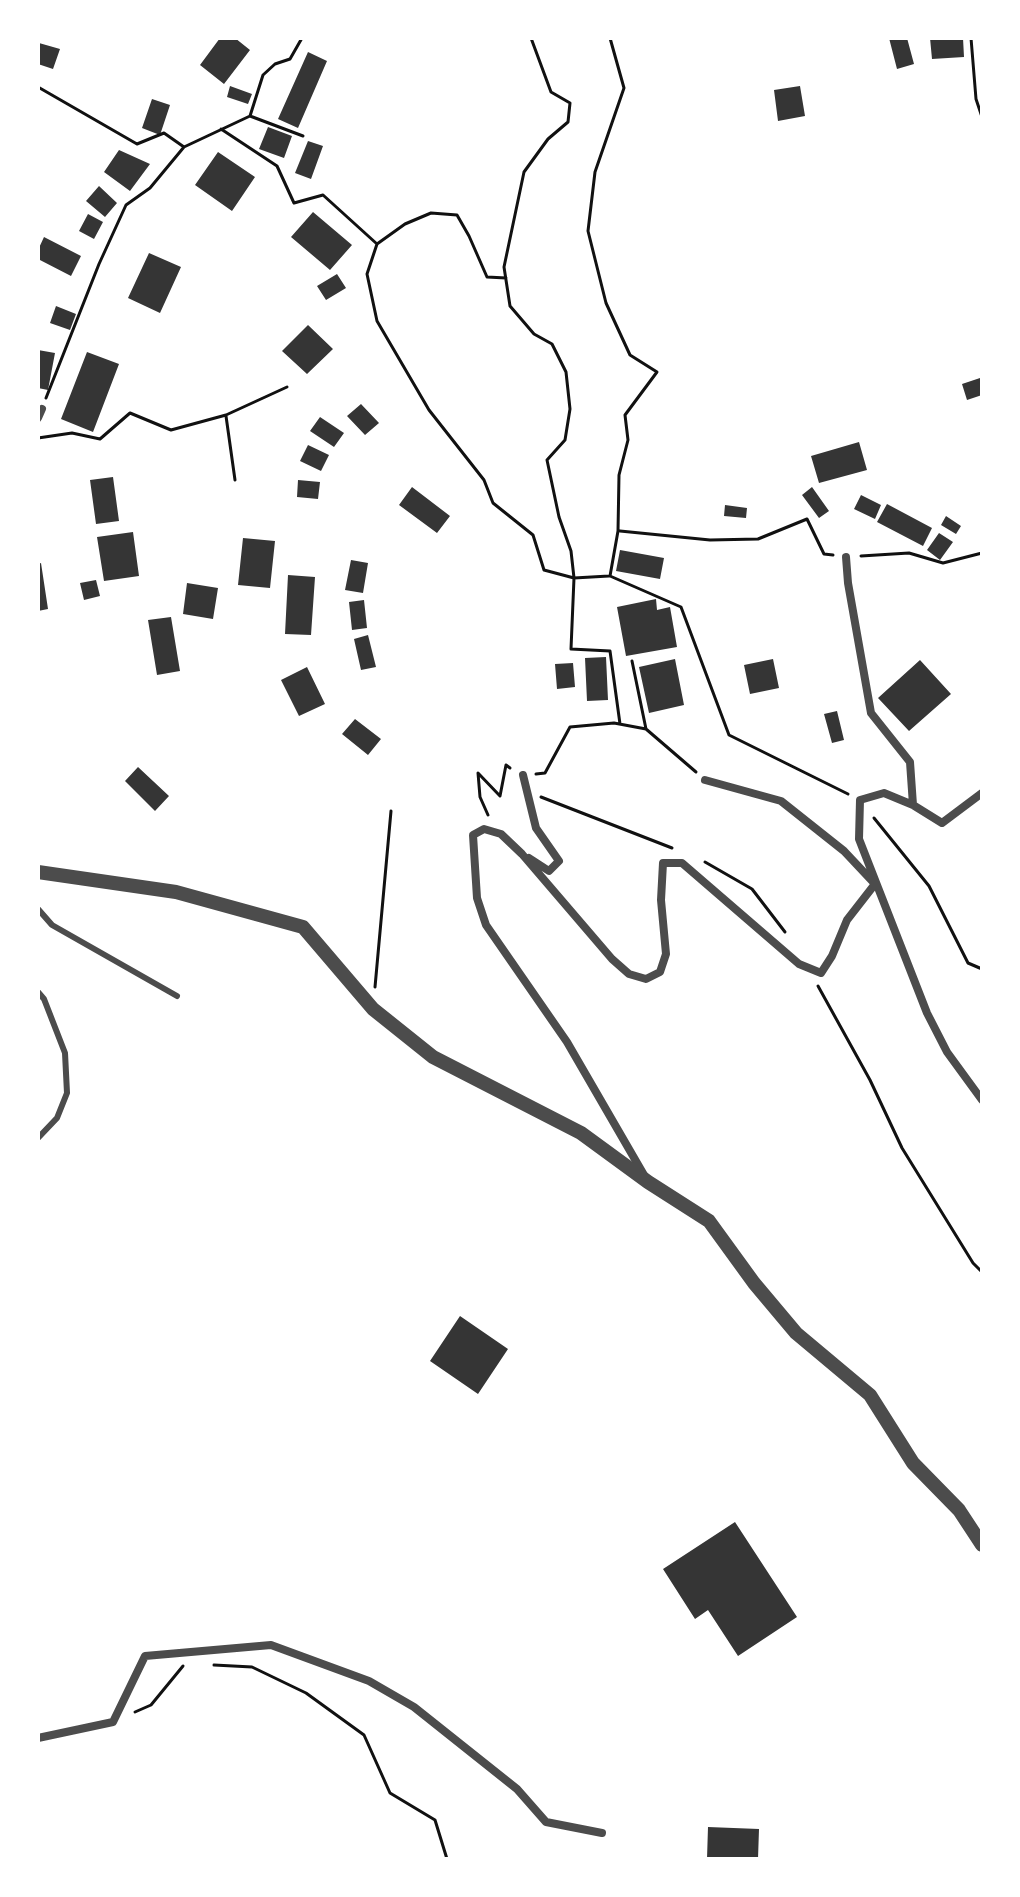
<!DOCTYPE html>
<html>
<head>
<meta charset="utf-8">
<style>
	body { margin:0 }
	#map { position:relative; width:1020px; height:1897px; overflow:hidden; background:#fff; font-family:"Sofia Sans Condensed",sans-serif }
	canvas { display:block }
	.frame { position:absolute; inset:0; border:40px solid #fff; pointer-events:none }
</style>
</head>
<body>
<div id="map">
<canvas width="1020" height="1897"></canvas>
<div class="frame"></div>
</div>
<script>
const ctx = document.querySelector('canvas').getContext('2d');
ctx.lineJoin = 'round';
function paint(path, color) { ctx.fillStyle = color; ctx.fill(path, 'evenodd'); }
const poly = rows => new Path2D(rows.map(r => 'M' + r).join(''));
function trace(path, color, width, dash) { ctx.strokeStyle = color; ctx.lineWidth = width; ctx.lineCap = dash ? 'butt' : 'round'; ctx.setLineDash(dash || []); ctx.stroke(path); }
paint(poly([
	[220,38,235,38,250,50,224,84,200,65],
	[889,38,907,38,914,64,897,69],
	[930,38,963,38,964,57,932,59],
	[39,43,60,49,53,69,38,64],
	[308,52,327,61,298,128,278,119],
	[230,86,252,94,248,104,227,97],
	[800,86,805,116,778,121,774,90],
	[152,99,170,105,160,135,142,128],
	[268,127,292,136,284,158,259,149],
	[308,141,323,146,311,179,295,173],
	[119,150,150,164,130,191,104,172],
	[218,152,255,177,232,211,195,185],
	[99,186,117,203,105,217,86,201],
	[313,212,352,245,330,270,291,237],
	[88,214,103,222,94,239,79,231],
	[44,237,81,256,71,276,38,259,38,250],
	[149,253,181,267,160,313,128,298],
	[337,274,346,288,326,300,317,286],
	[56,306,76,314,70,330,50,323],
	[308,325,333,349,307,374,282,351],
	[38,350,55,353,48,390,38,388],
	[87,352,119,364,93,432,61,419],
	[980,378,982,395,967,400,962,384],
	[361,404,379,423,365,435,347,416],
	[320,417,344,433,334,447,310,431],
	[859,442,867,470,819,483,811,456],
	[308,445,329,455,321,471,300,461],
	[113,477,119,521,96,524,90,480],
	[298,480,320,482,318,499,297,497],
	[412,487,450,516,437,533,399,505],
	[812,487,829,511,819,518,802,495],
	[861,495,881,505,875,519,854,509],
	[887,504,932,528,923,546,877,522],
	[725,505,747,508,746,518,724,516],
	[946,516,961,526,956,534,941,525],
	[133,532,139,576,104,581,97,537],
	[939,533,953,542,940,560,927,550],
	[243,538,275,541,270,588,238,585],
	[620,550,664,558,660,579,616,571],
	[351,560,368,563,363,593,345,590],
	[41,563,48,609,38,611,38,564],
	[288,575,315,577,311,635,285,634],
	[96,580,100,596,84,600,80,583],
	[187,583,218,588,213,619,183,614],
	[656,599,657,610,670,607,677,647,626,656,617,607],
	[364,600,367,628,352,630,349,602],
	[171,617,180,671,157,675,148,620],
	[368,635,376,667,361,670,354,639],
	[606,657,608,700,587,701,585,658],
	[675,659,684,705,649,713,639,667],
	[773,659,779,688,750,694,744,665],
	[920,660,951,694,909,731,878,698],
	[573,663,575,687,557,689,555,664],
	[307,667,325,704,299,716,281,680],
	[837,711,844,740,832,743,824,714],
	[355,719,381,739,368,755,342,734],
	[138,767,169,796,155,811,125,781],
	[460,1316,508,1349,478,1394,430,1361],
	[735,1522,797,1617,738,1656,708,1610,695,1619,663,1569],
	[708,1827,759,1829,758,1859,707,1859]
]), '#353535');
trace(poly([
	[531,38,551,92,570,103,568,122,548,139,524,172,504,267,510,306,534,334,552,344,566,372,570,409,565,440,547,460,559,517,571,551,574,578,571,649,610,651,620,724],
	[610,38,624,88,595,172,588,231,606,303,630,355,657,372,625,415,628,440,619,475,618,531,610,576,681,607,729,735,848,794],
	[971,38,976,99,982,117],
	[38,87,137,144,164,133,184,147],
	[250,116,263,75,275,64,290,59,302,38],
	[221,129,277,166,294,203,323,195,377,244],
	[506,278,487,277,469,236,457,215,431,213,405,224,377,244,367,274,377,321,429,410,484,480,493,503,533,535,544,570,574,578,609,576],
	[46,398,99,264,126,205,150,188,184,147,250,116,303,136],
	[226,416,235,480],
	[38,438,72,433,100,439,130,413,171,430,226,415,287,387],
	[620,531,710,540,758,539,807,519,824,554,833,555],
	[861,556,909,553,943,563,982,553],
	[632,661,646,729],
	[536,774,545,773,570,727,614,723,646,729,696,772],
	[541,797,672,848],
	[488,815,480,797,478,773,500,796,506,765,510,768],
	[874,818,929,886,968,963,982,969],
	[705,862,752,889,785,932],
	[818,986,870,1080,902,1148,973,1263,982,1272],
	[375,987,391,811],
	[214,1665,252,1667,306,1693,364,1735,390,1793,435,1820,447,1859],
	[135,1712,151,1705,183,1666]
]), '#111', 3);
trace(poly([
	[38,909,52,925,177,996],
	[38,992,44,999,65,1053,67,1093,57,1118,38,1138]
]), '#4c4c4c', 6);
trace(poly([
	[38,418,42,409],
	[846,557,848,583,871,713,910,762,913,805],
	[523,775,536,828,559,861,549,871,529,858],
	[982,793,942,823,913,805,884,793,860,800,859,839,927,1013,947,1052,982,1100],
	[644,1175,567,1042,486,925,477,898,473,835,484,829,501,834,522,854,612,959,629,974,646,979,660,972,666,954,661,900,663,863,682,863,799,964,821,973,832,956,847,920,875,884,844,851,781,801,705,780],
	[38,1738,113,1722,145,1656,271,1645,369,1681,414,1707,517,1789,546,1822,602,1833]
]), '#4c4c4c', 8);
trace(poly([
	[38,872,176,892,303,927,373,1009,433,1057,581,1133,648,1182,709,1221,754,1283,796,1333,870,1395,913,1463,959,1510,982,1545]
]), '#4c4c4c', 14);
</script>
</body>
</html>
